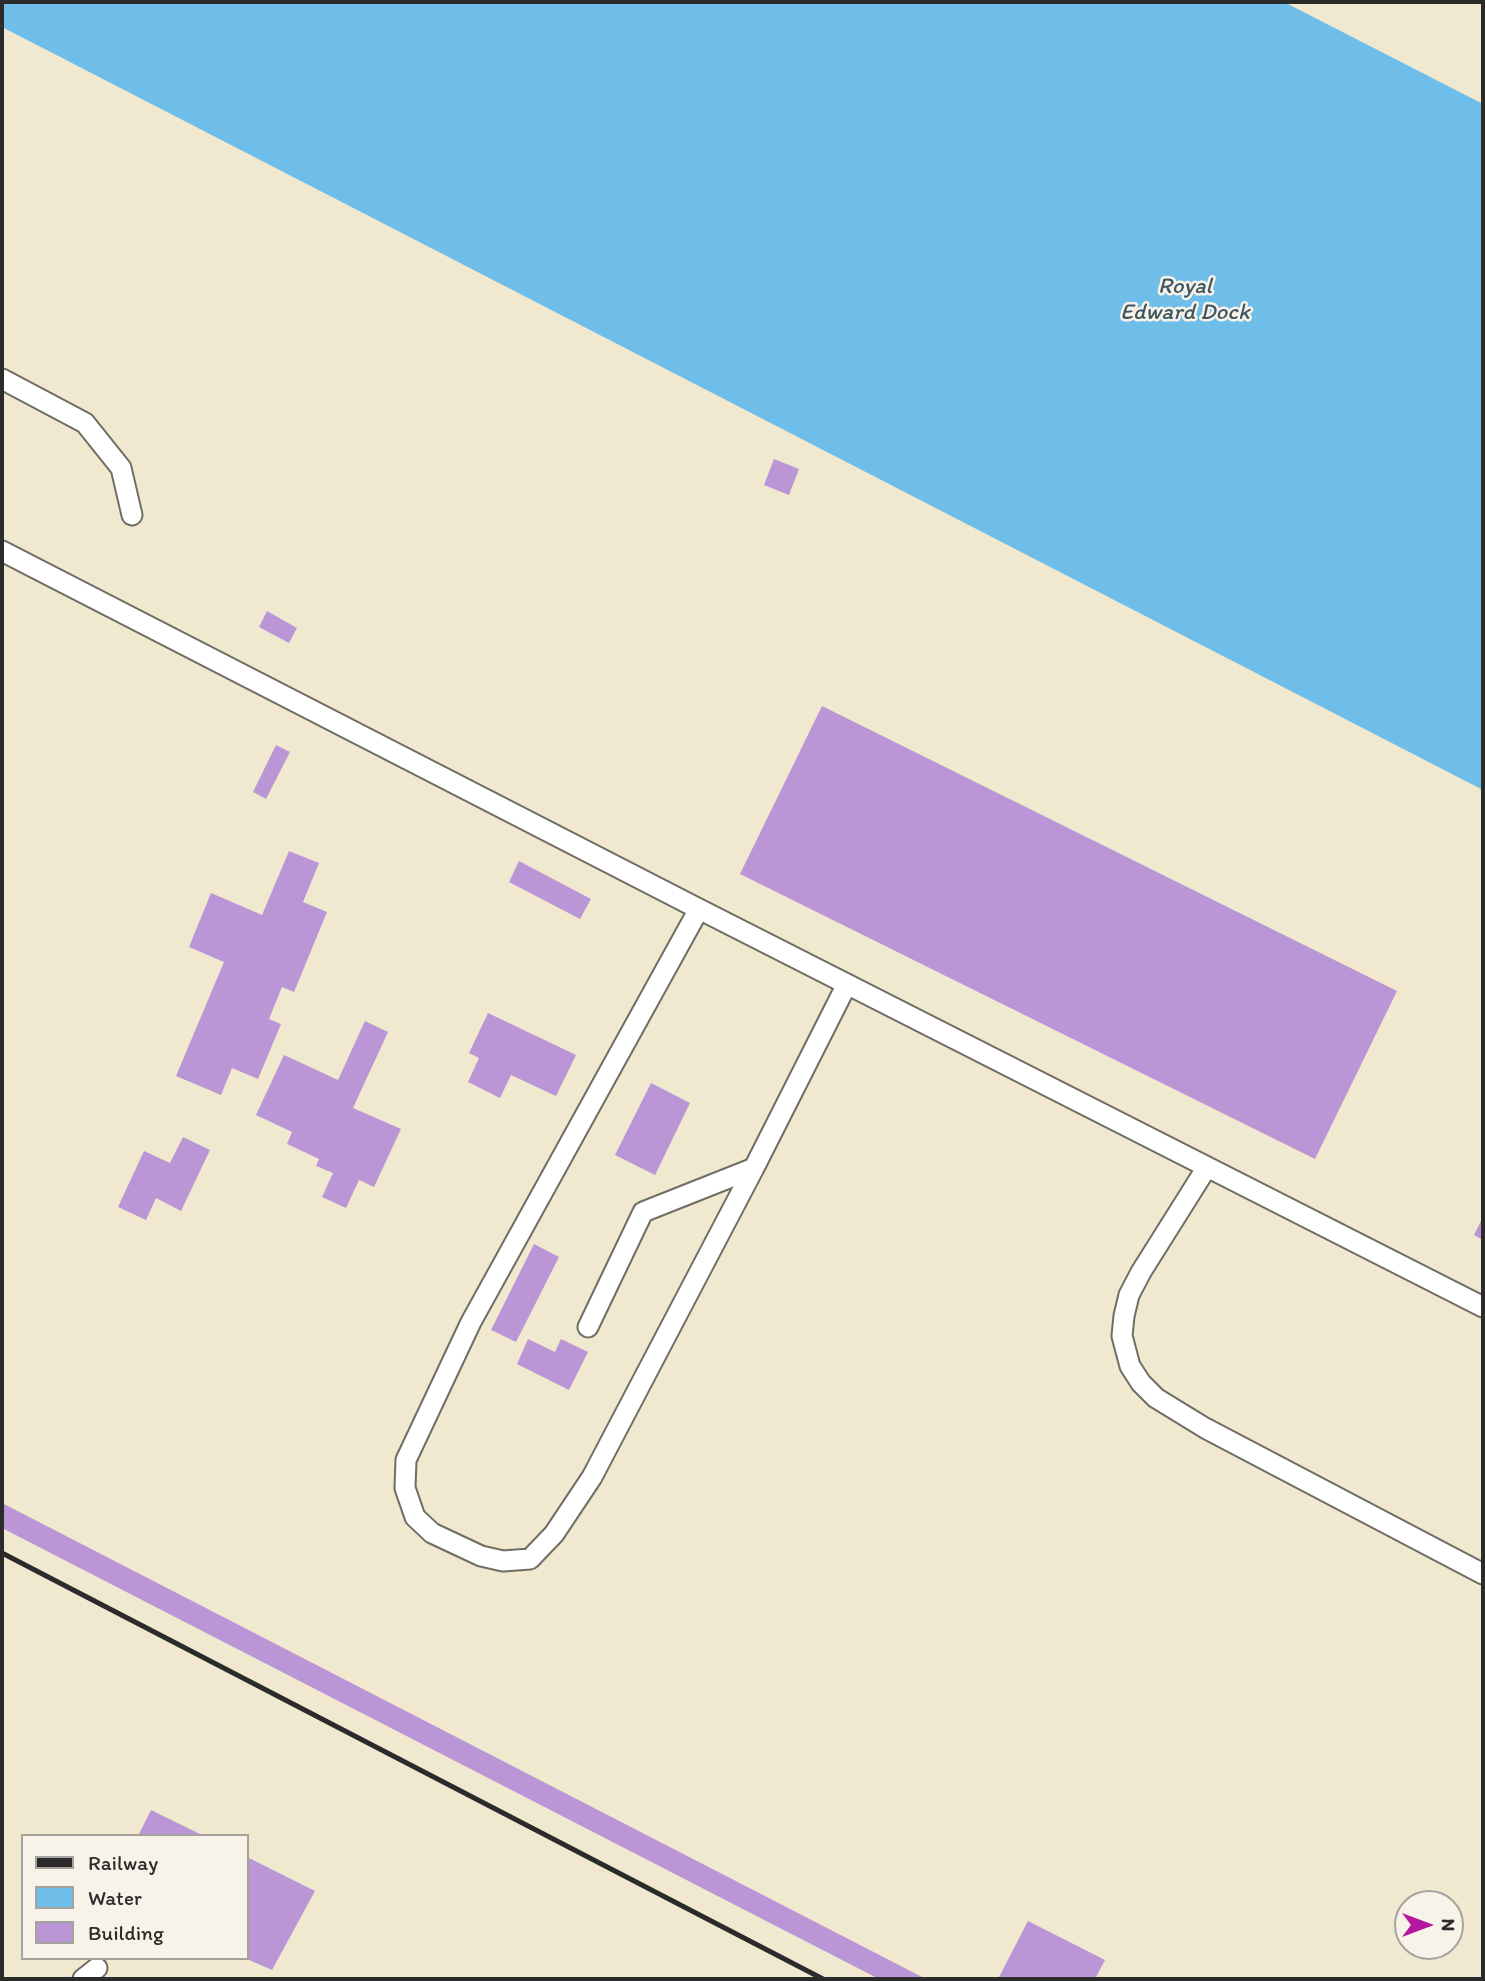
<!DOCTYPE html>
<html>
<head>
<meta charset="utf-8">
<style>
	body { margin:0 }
	#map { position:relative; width:1485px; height:1981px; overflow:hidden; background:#f0e8cf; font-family:Itim,sans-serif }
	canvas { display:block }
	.frame { position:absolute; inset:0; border:4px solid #2b2b2b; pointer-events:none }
	.legend { position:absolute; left:21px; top:1834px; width:228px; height:126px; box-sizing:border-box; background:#f7f3e8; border:2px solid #a5a39c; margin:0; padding:9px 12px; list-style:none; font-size:21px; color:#2b2b2b }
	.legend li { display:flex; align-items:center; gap:14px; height:35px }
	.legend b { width:35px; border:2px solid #a5a39c }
	.north { position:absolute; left:1394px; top:1890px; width:70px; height:70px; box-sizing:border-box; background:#f7f3e8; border:2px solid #a5a39c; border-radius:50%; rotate:90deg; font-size:19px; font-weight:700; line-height:28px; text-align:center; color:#2b2b2b }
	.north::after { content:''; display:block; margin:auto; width:24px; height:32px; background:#b5179e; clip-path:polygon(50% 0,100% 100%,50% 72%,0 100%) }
</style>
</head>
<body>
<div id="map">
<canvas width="1485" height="1981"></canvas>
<div class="frame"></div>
<ul class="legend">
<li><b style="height:9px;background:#2b2b2b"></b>Railway</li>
<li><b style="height:19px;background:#6fbeea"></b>Water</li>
<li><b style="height:19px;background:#bb96d7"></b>Building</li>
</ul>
<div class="north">N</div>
</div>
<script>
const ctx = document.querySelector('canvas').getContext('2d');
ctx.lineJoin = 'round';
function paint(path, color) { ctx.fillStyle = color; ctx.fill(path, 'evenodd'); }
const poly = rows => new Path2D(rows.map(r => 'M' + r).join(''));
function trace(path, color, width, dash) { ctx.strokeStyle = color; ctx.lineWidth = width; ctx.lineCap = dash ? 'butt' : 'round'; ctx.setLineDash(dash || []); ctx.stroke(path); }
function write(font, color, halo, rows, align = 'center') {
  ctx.font = font + ' Itim,sans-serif'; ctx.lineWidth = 5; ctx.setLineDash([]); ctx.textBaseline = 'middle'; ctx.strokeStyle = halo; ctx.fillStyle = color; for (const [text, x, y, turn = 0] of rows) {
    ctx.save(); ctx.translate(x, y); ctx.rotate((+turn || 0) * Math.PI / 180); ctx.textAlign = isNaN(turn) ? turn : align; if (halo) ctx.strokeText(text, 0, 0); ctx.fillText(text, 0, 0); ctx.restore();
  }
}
paint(poly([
	[2,2,1284,2,1483,104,1483,790,2,27]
]), '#6fbeea');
paint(poly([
	[774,459,799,469,789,495,764,485],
	[267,611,297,628,289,643,259,627],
	[822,706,1397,991,1315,1159,740,874],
	[276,745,290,752,266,799,253,792],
	[289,851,319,863,303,902,327,912,294,992,282,987,269,1019,281,1024,258,1079,232,1068,221,1095,176,1076,224,962,189,947,211,893,262,915],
	[519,861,591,899,580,919,509,882],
	[488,1013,576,1055,556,1096,511,1075,500,1098,468,1082,479,1058,469,1053],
	[365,1021,388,1032,353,1108,401,1129,374,1187,359,1180,346,1208,322,1197,333,1173,316,1166,319,1159,287,1144,292,1132,256,1115,284,1055,338,1080],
	[651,1083,690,1103,655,1175,615,1155],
	[183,1137,210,1150,181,1211,156,1198,146,1220,118,1207,144,1151,170,1163],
	[1483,1217,1483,1240,1474,1235],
	[534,1244,559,1257,516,1342,491,1330],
	[528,1339,555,1352,561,1339,588,1352,569,1390,517,1364],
	[2,1503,926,1979,879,1979,2,1528],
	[151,1810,204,1836,138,1836],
	[247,1857,315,1891,272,1970,247,1959],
	[1028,1921,1105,1960,1095,1979,998,1979]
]), '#bb96d7');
const lane = poly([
	[2,379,85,423,121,468,132,515],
	[2,551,699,909,1483,1307],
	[699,909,471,1322,406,1460,405,1488,415,1517,432,1533,481,1556,503,1561,530,1559,554,1534,592,1477,754,1168],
	[1207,1167,1141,1272,1129,1295,1124,1316,1122,1336,1130,1366,1141,1383,1156,1398,1205,1428,1483,1574],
	[588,1327,643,1212,754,1168,847,984],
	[83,1979,97,1968]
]);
trace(lane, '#706d64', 23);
trace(lane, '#fff', 19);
trace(poly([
	[2,1553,823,1979]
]), '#2b2b2b', 5);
write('italic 23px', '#3f5764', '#f7f3e8', [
	["Royal",1185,287],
	["Edward Dock",1185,313]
]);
</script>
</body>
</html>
